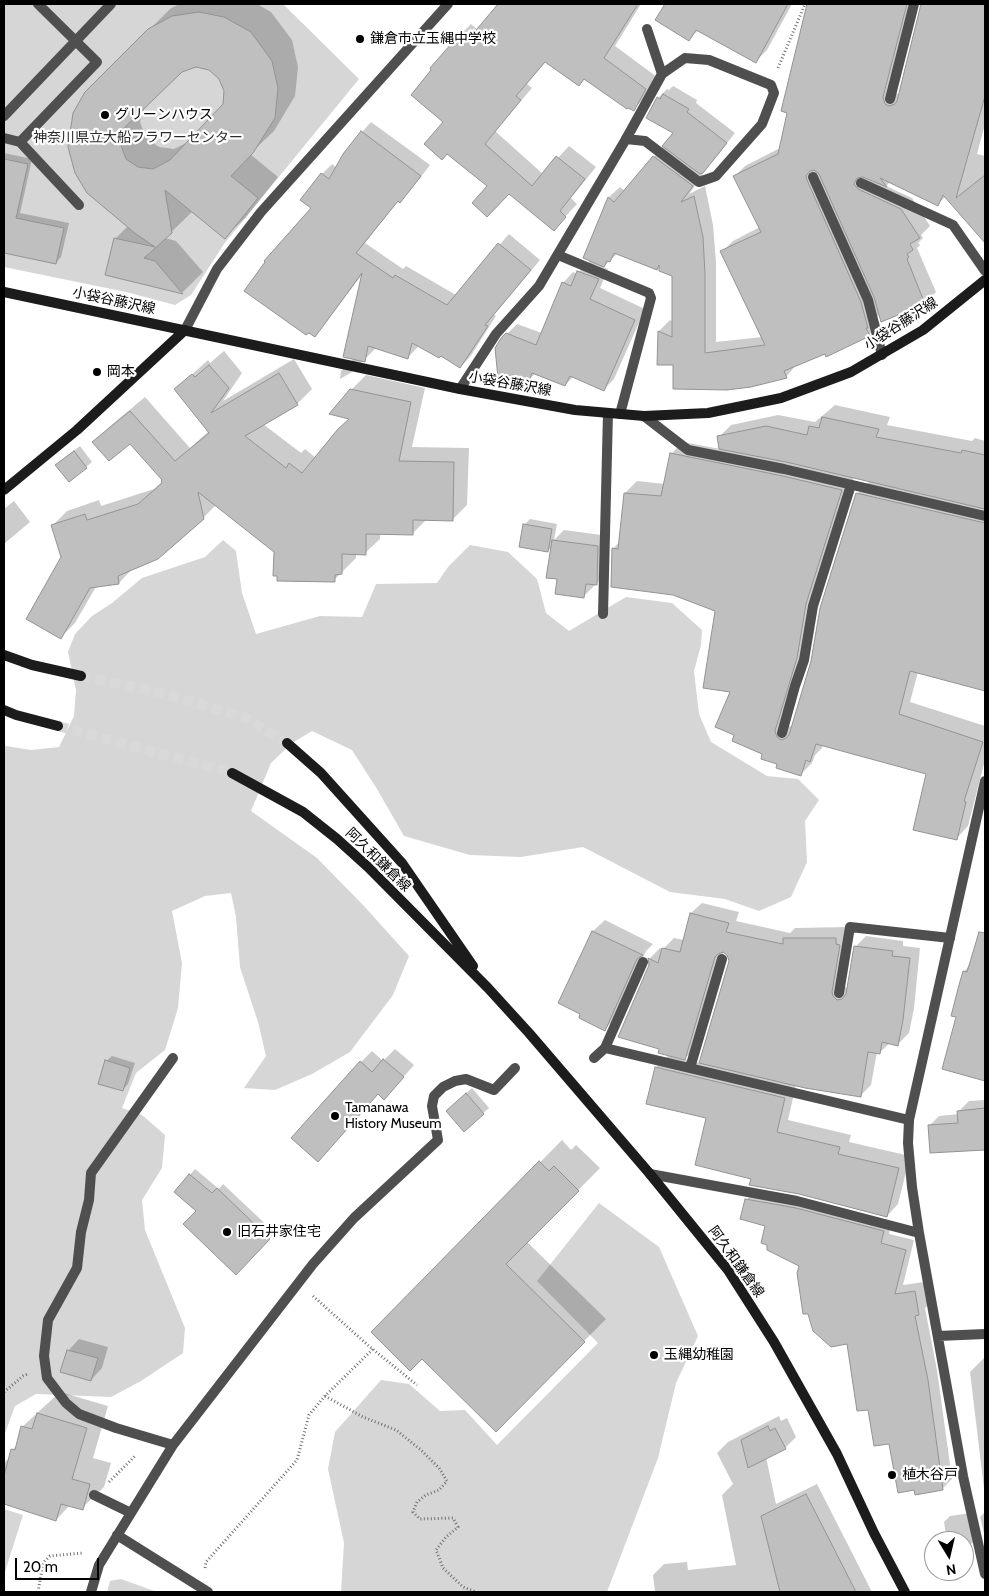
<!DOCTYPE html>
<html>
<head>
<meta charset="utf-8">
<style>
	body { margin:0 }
	#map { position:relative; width:989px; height:1596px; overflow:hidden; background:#fff; font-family:Cabin,sans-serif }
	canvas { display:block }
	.frame { position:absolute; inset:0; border:5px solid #000; pointer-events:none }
	.north { position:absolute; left:924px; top:1531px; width:50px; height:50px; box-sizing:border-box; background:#fff; border:1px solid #999; border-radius:50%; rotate:171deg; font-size:14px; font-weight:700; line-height:20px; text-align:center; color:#000 }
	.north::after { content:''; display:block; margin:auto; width:18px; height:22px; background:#000; clip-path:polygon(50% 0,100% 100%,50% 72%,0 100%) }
	.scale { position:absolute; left:15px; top:1558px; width:84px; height:22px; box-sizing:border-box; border:2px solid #000; border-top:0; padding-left:6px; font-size:15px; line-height:18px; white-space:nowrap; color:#000; -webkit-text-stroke:4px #fff; paint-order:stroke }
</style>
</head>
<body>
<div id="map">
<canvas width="989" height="1596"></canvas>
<div class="frame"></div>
<div class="north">N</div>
<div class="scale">20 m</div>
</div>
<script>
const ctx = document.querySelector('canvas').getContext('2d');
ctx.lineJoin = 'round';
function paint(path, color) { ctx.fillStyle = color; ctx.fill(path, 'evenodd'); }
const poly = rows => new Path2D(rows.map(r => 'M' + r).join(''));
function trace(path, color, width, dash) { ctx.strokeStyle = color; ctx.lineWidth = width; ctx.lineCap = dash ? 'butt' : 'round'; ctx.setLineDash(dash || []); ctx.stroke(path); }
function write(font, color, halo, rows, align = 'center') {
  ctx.font = font + ' Cabin,"Noto Sans JP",sans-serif'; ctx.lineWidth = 4.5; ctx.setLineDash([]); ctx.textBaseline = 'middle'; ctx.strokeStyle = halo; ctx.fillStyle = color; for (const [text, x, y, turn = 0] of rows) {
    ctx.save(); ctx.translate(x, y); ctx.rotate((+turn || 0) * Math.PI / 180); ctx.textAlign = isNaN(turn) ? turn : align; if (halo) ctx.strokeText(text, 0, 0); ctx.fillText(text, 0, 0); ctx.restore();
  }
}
paint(poly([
	[4,4,283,4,359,79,224,244,191,295,175,305,126,292,4,267],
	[223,540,236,551,242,593,256,634,320,616,362,617,376,584,437,583,448,567,470,545,508,552,537,579,546,613,569,631,626,597,672,603,702,630,701,645,694,671,699,714,711,742,767,776,798,779,819,800,805,821,807,862,791,897,759,911,725,899,670,892,583,847,521,857,470,855,404,836,377,789,352,750,312,731,292,743,271,763,251,811,317,858,364,906,409,956,393,995,350,1052,312,1074,275,1090,244,1088,266,1056,258,1022,240,967,236,917,231,893,205,896,172,911,182,963,178,1008,165,1050,136,1073,122,1108,142,1115,165,1135,162,1168,142,1200,145,1230,185,1328,183,1353,141,1381,111,1397,36,1394,15,1406,4,1436,4,747,6,746,31,750,59,747,74,716,76,690,68,652,75,634,92,616,112,603,142,578,205,557],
	[599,1203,659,1247,698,1336,676,1383,658,1458,607,1592,341,1592,344,1543,328,1469,335,1432,381,1380,409,1384,440,1411,465,1410,497,1445,598,1343,537,1281],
	[4,1509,23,1515,4,1575],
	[121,1579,157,1592,107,1592,110,1581]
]), '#d6d6d6');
paint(poly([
	[179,4,257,4,271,12,292,40,298,67,295,96,274,131,250,154,278,177,246,217,225,237,193,211,165,238,176,241,203,272,183,292,107,274,115,239,128,226,86,93,170,9],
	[196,66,209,69,220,78,225,91,224,105,190,141,174,149,159,147,146,138,140,122,145,106,181,71],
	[499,4,641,4,615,46,657,77,645,98,633,109,585,78,579,84,546,61,527,84,532,88,495,131,543,174,569,146,596,167,571,198,577,204,554,229,509,193,489,186,444,121,459,36,471,24,478,30],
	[666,4,792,4,767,50,756,61,698,30,689,40,656,20],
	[808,4,915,4,896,93,899,95,922,4,985,4,985,124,977,154,985,156,985,241,946,196,938,204,891,181,886,186,912,198,930,226,921,235,923,238,918,243,920,245,917,248,936,292,925,303,882,321,880,314,877,317,880,324,869,335,797,364,786,377,674,364,658,364,659,331,670,320,673,322,673,275,661,265,657,269,618,253,603,267,608,269,600,288,645,309,614,379,603,390,573,377,565,385,536,373,529,379,502,339,517,324,542,333,563,283,573,272,577,274,590,260,584,257,609,197,620,187,625,191,675,132,647,117,658,98,667,89,669,90,673,86,697,100,696,103,735,133,712,162,701,173,703,175,689,194,705,186,713,225,716,262,716,342,762,337,722,252,733,241,760,227,734,177,745,166,780,148,788,112,783,110],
	[371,122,430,165,410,191,400,201,399,200,365,243,403,269,406,266,456,295,509,234,540,260,494,315,496,316,470,357,460,367,441,355,418,345,417,348,407,358,375,347,374,350,352,372,340,379,341,371,354,358,364,272,324,325,314,335,312,208,322,174,332,164,337,168,362,132],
	[4,153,32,159,20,213,69,223,61,257,56,263,4,251],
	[224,351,242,373,223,401,294,359,312,389,297,404,263,424,301,453,305,449,316,458,351,418,351,390,366,375,425,388,412,447,469,448,467,505,452,520,427,519,412,534,380,533,380,539,365,553,356,553,356,558,334,580,275,552,216,505,203,518,133,568,119,583,97,585,75,623,60,638,63,557,52,526,67,511,99,500,101,506,154,489,164,480,130,442,94,442,109,427,145,397,190,448,209,431,176,389,208,360,210,363],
	[835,405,890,417,887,425,972,441,975,438,985,441,985,689,918,672,910,702,985,726,985,760,968,826,956,839,927,773,823,744,822,748,815,755,812,763,800,775,779,764,736,734,731,691,717,610,613,549,620,541,625,493,637,481,665,484,671,454,683,442,720,449,719,437,731,425,778,415,815,422],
	[854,477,870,481,857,494,812,663,792,727,789,726,787,718,818,591],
	[80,446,92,462,86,467,62,460],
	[14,501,30,522,4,544,4,509],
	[530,519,557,524,554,540,564,530,609,536,608,572,584,596,558,578,552,546,548,551,524,525],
	[702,903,739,912,736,921,790,933,795,928,847,927,843,985,848,989,855,947,866,936,903,941,903,946,920,948,914,1008,909,1033,898,1044,890,1043,879,1053,877,1052,871,1085,860,1096,796,1085,788,1120,851,1135,849,1142,910,1156,898,1204,887,1216,752,1178,708,1117,656,1067,669,1055,650,958,660,948,663,949,674,938,684,940,691,913],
	[724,951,728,954,730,961,700,1063,684,1059,696,1048],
	[605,920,653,944,646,951,616,1018,605,1029,582,1013,560,1003,593,931],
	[985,944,985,1080,943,1068,957,1016,964,972],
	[395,1049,414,1065,395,1087,379,1093,361,1062,372,1051,383,1061],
	[112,1056,135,1063,128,1084,122,1090,106,1061],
	[472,1088,489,1108,464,1130,453,1105],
	[985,1100,985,1148,954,1152,929,1126,939,1116,959,1114,959,1111,969,1101],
	[562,1140,571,1150,576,1145,600,1168,527,1242,606,1319,496,1430,422,1357,373,1332],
	[195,1169,219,1189,223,1184,275,1233,236,1273,198,1210,190,1175],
	[756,1190,892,1222,889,1234,914,1240,903,1285,924,1282,928,1305,925,1308,937,1370,952,1479,943,1488,869,1409,848,1342,800,1265,766,1225,742,1218,747,1199],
	[79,1339,108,1347,102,1368,91,1380,68,1351],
	[985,1357,985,1497,970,1372],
	[60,1392,108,1406,93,1458,111,1463,104,1487,82,1508,70,1505,56,1520,4,1503,4,1463,11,1456,12,1450,17,1445,22,1427],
	[779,1416,781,1421,787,1418,796,1437,785,1448,766,1457,776,1504,817,1484,872,1592,655,1592,653,1575,664,1564,687,1562,688,1570,736,1565,722,1495,733,1484,717,1453,728,1442],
	[985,1512,985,1538,980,1517],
	[971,1513,976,1539,971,1544,964,1545,964,1541,947,1541,944,1522,950,1516]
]), '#0003');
const building = poly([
	[498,4,638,4,604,58,646,89,634,111,628,108,627,109,584,79,579,86,545,62,516,96,521,100,485,144,532,186,556,156,585,179,560,211,566,217,554,231,509,194,487,217,472,203,487,186,447,154,442,160,424,144,443,122,411,95,431,70,430,68,459,35,466,42,498,4],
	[665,4,788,4,756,63,696,30,689,41,655,20,665,4],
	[807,4,907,4,883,97,885,104,889,106,895,104,897,101,921,4,985,4,985,96,956,198,985,175,985,243,943,195,938,206,880,178,887,187,863,177,857,178,854,184,858,189,901,209,920,238,910,244,913,250,907,254,909,257,907,259,925,304,881,322,874,297,819,174,814,170,810,171,806,176,807,180,861,302,868,328,866,328,870,336,826,357,825,354,784,371,787,378,751,387,727,390,673,389,673,365,657,365,658,331,672,337,672,276,659,271,659,265,657,270,614,253,610,262,607,261,604,267,583,258,608,197,614,202,653,156,693,186,681,202,694,196,703,237,705,274,705,353,765,345,720,251,761,232,733,176,778,154,787,113,781,111,807,4],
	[199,12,224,17,251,32,272,61,278,88,275,118,253,153,231,176,258,198,225,239,165,190,172,233,144,258,155,261,183,294,105,275,114,238,155,247,136,234,87,193,75,173,68,147,73,113,85,92,148,29,172,16,199,12],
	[196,67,209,70,219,79,224,91,223,104,170,160,153,169,138,167,126,159,120,143,125,127,182,72,196,67],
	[663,94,689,109,687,112,727,143,703,173,700,174,662,146,673,133,646,118,657,97,660,99,663,94],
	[361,131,421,176,400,203,398,201,356,253,393,278,395,275,447,305,498,243,531,270,485,325,488,326,460,368,441,356,439,358,412,343,408,359,368,346,365,362,343,357,362,273,315,337,309,333,306,335,244,291,265,262,264,261,311,208,300,200,321,173,329,179,343,154,361,131],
	[4,159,28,164,16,218,64,228,56,264,4,253,4,159],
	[577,271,599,279,590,299,635,320,604,391,570,376,565,386,532,373,529,381,513,375,498,378,495,348,501,338,506,333,536,345,562,282,571,286,577,271],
	[209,365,229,388,211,413,279,373,298,405,245,436,286,468,289,463,302,473,338,429,349,419,329,414,350,389,411,402,399,461,454,462,453,521,413,520,413,535,366,534,366,555,342,554,342,574,335,575,335,582,277,581,277,576,273,576,274,552,198,492,204,519,158,559,118,576,119,584,90,588,61,639,26,619,61,557,51,525,85,514,87,520,138,504,162,483,161,481,162,480,130,444,109,461,92,442,130,411,175,461,209,433,174,389,192,374,195,377,209,365],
	[822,417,879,429,876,437,961,453,962,450,985,455,985,509,786,462,719,449,717,436,766,426,807,435,809,426,819,428,822,417],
	[74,451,87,468,69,482,55,465,74,451],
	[670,453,783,476,842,490,806,604,797,658,775,731,777,737,781,740,786,738,789,735,811,661,820,608,856,493,985,523,985,691,910,671,899,714,983,742,964,801,966,802,957,840,913,830,926,774,816,744,810,762,806,760,801,776,776,768,777,764,761,759,762,754,732,741,734,735,715,727,730,692,703,688,715,611,673,595,611,587,612,548,618,549,624,493,661,496,670,453],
	[523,524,552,529,548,552,519,547,523,524],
	[552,540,598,546,597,585,586,584,584,598,555,594,557,579,546,578,552,540],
	[690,913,729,923,726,932,783,944,783,938,836,938,836,944,840,945,832,992,833,996,837,1000,842,999,846,994,854,946,893,951,892,956,910,958,903,1020,898,1046,882,1042,880,1054,868,1052,861,1097,805,1088,699,1063,729,961,727,955,723,952,718,954,715,957,685,1060,658,1053,659,1049,618,1037,649,965,648,958,658,963,662,948,680,952,690,913],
	[592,931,643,955,637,959,605,1031,579,1018,580,1014,558,1003,592,931],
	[979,932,985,933,985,1081,942,1069,956,1017,951,1016,959,985,963,971,967,972,979,932],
	[383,1059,404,1077,384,1100,378,1094,318,1162,291,1138,360,1061,372,1072,383,1059],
	[105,1060,130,1068,123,1091,98,1084,105,1060],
	[655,1067,785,1098,777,1132,840,1147,838,1154,899,1168,887,1217,799,1194,749,1185,751,1179,695,1165,706,1118,646,1104,655,1067],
	[466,1093,484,1114,464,1132,446,1111,466,1093],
	[985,1108,985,1150,930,1153,928,1125,958,1123,957,1111,985,1108],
	[539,1161,549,1171,554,1166,579,1191,506,1264,585,1342,496,1432,422,1359,410,1371,371,1332,539,1161],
	[189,1174,212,1193,217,1188,270,1239,236,1275,183,1224,196,1211,174,1192,189,1174],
	[745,1199,796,1208,884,1231,881,1243,906,1250,895,1294,915,1291,919,1315,915,1316,928,1380,943,1490,915,1495,914,1490,898,1493,889,1444,874,1446,868,1410,857,1411,847,1344,831,1347,813,1331,808,1314,803,1314,797,1273,799,1266,767,1250,767,1245,761,1243,765,1226,740,1219,745,1199],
	[67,1350,98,1358,91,1381,60,1372,67,1350],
	[37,1413,87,1428,72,1479,90,1484,83,1510,61,1504,56,1521,4,1504,4,1476,11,1449,15,1450,21,1426,32,1429,37,1413],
	[768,1426,770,1431,775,1428,786,1449,748,1468,741,1440,768,1426],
	[806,1494,825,1531,856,1592,780,1592,761,1516,806,1494]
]);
paint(building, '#bfbfbf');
trace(building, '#939393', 1);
trace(poly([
	[81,676,162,693,246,718,287,743],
	[58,726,232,773]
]), '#d9d9d9', 10, [10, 5]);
trace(poly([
	[778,68,805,4],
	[313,1296,370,1347,417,1385],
	[4,1392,23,1376,28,1374],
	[325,1396,363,1417,396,1430,421,1450,439,1468,447,1481,439,1490,426,1495,417,1502,413,1512,420,1519,453,1518,458,1527,446,1537,436,1550,443,1568,463,1587,476,1592],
	[109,1482,136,1455],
	[205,1568,206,1562,297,1460,309,1415,325,1396,373,1349],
	[38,1592,43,1563,50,1556,83,1553]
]), '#717171', 3, [1, 2.5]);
trace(poly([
	[647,29,662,74],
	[685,58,709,60,771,85,774,93,762,124,716,176,699,182,645,141,626,139,662,74,685,58],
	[890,99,914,4],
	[4,116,111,4],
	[4,138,20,142,97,62,38,4],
	[20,142,79,205],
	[813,177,868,300,882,355],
	[861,183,953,225,985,271],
	[558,255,649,293,651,298,620,414],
	[603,614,608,413],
	[782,733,795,686,804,660,813,606,851,485],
	[839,993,850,927,950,938],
	[605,1048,909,1120],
	[173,1058,91,1173,89,1200,81,1232,77,1268,48,1320,44,1356,47,1378,66,1403,79,1414,116,1428,173,1445],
	[594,1058,605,1048,643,962],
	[690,1068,722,959],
	[94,1495,131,1513],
	[117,1535,208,1592],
	[91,1592,99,1565,173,1445,313,1264,354,1218,438,1140,432,1106,434,1096,443,1087,455,1081,466,1079,494,1090,515,1068]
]), '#4f4f4f', 10);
trace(poly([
	[185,330,217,269,261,212,448,4],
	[460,389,496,334,539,286,626,139],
	[644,416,688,450,784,469,985,516],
	[985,781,909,1120,908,1143,912,1187,919,1233,963,1476,985,1574],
	[650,1174,797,1201,919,1233],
	[938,1336,985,1334]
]), '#4f4f4f', 10);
trace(poly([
	[4,292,460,389,575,410,644,416,708,413,781,398,851,372,923,330,985,280],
	[4,490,77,430,185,330],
	[4,655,32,665,81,676],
	[4,710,16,715,58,726],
	[287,743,321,773,402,863,473,966],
	[232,773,303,812,337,839,368,867,488,988,529,1033,650,1174,728,1270,774,1342,837,1454,874,1533,905,1592]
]), '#1c1c1c', 10);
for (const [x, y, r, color] of [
	[360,39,5,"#000"],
	[105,115,5,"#000"],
	[97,372,5,"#000"],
	[335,1116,5,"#000"],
	[227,1232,5,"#000"],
	[654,1355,5,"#000"],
	[892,1475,5,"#000"]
]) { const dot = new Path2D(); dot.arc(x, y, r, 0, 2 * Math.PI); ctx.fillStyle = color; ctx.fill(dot); trace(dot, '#fff', 2); }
write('14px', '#000', '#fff', [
	["鎌倉市立玉縄中学校",370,39],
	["グリーンハウス",115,115],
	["岡本",107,372],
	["Tamanawa",345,1108],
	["History Museum",345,1124],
	["旧石井家住宅",237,1232],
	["玉縄幼稚園",664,1355],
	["植木谷戸",902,1475]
], 'left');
write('14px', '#2d2d2d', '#fff', [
	["神奈川県立大船フラワーセンター",138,138]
]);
write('14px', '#000', '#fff', [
	["小袋谷藤沢線",114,301,12],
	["小袋谷藤沢線",901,324,-33],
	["小袋谷藤沢線",510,384,10],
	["阿久和鎌倉線",378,860,44],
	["阿久和鎌倉線",736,1262,54]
]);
</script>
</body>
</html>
